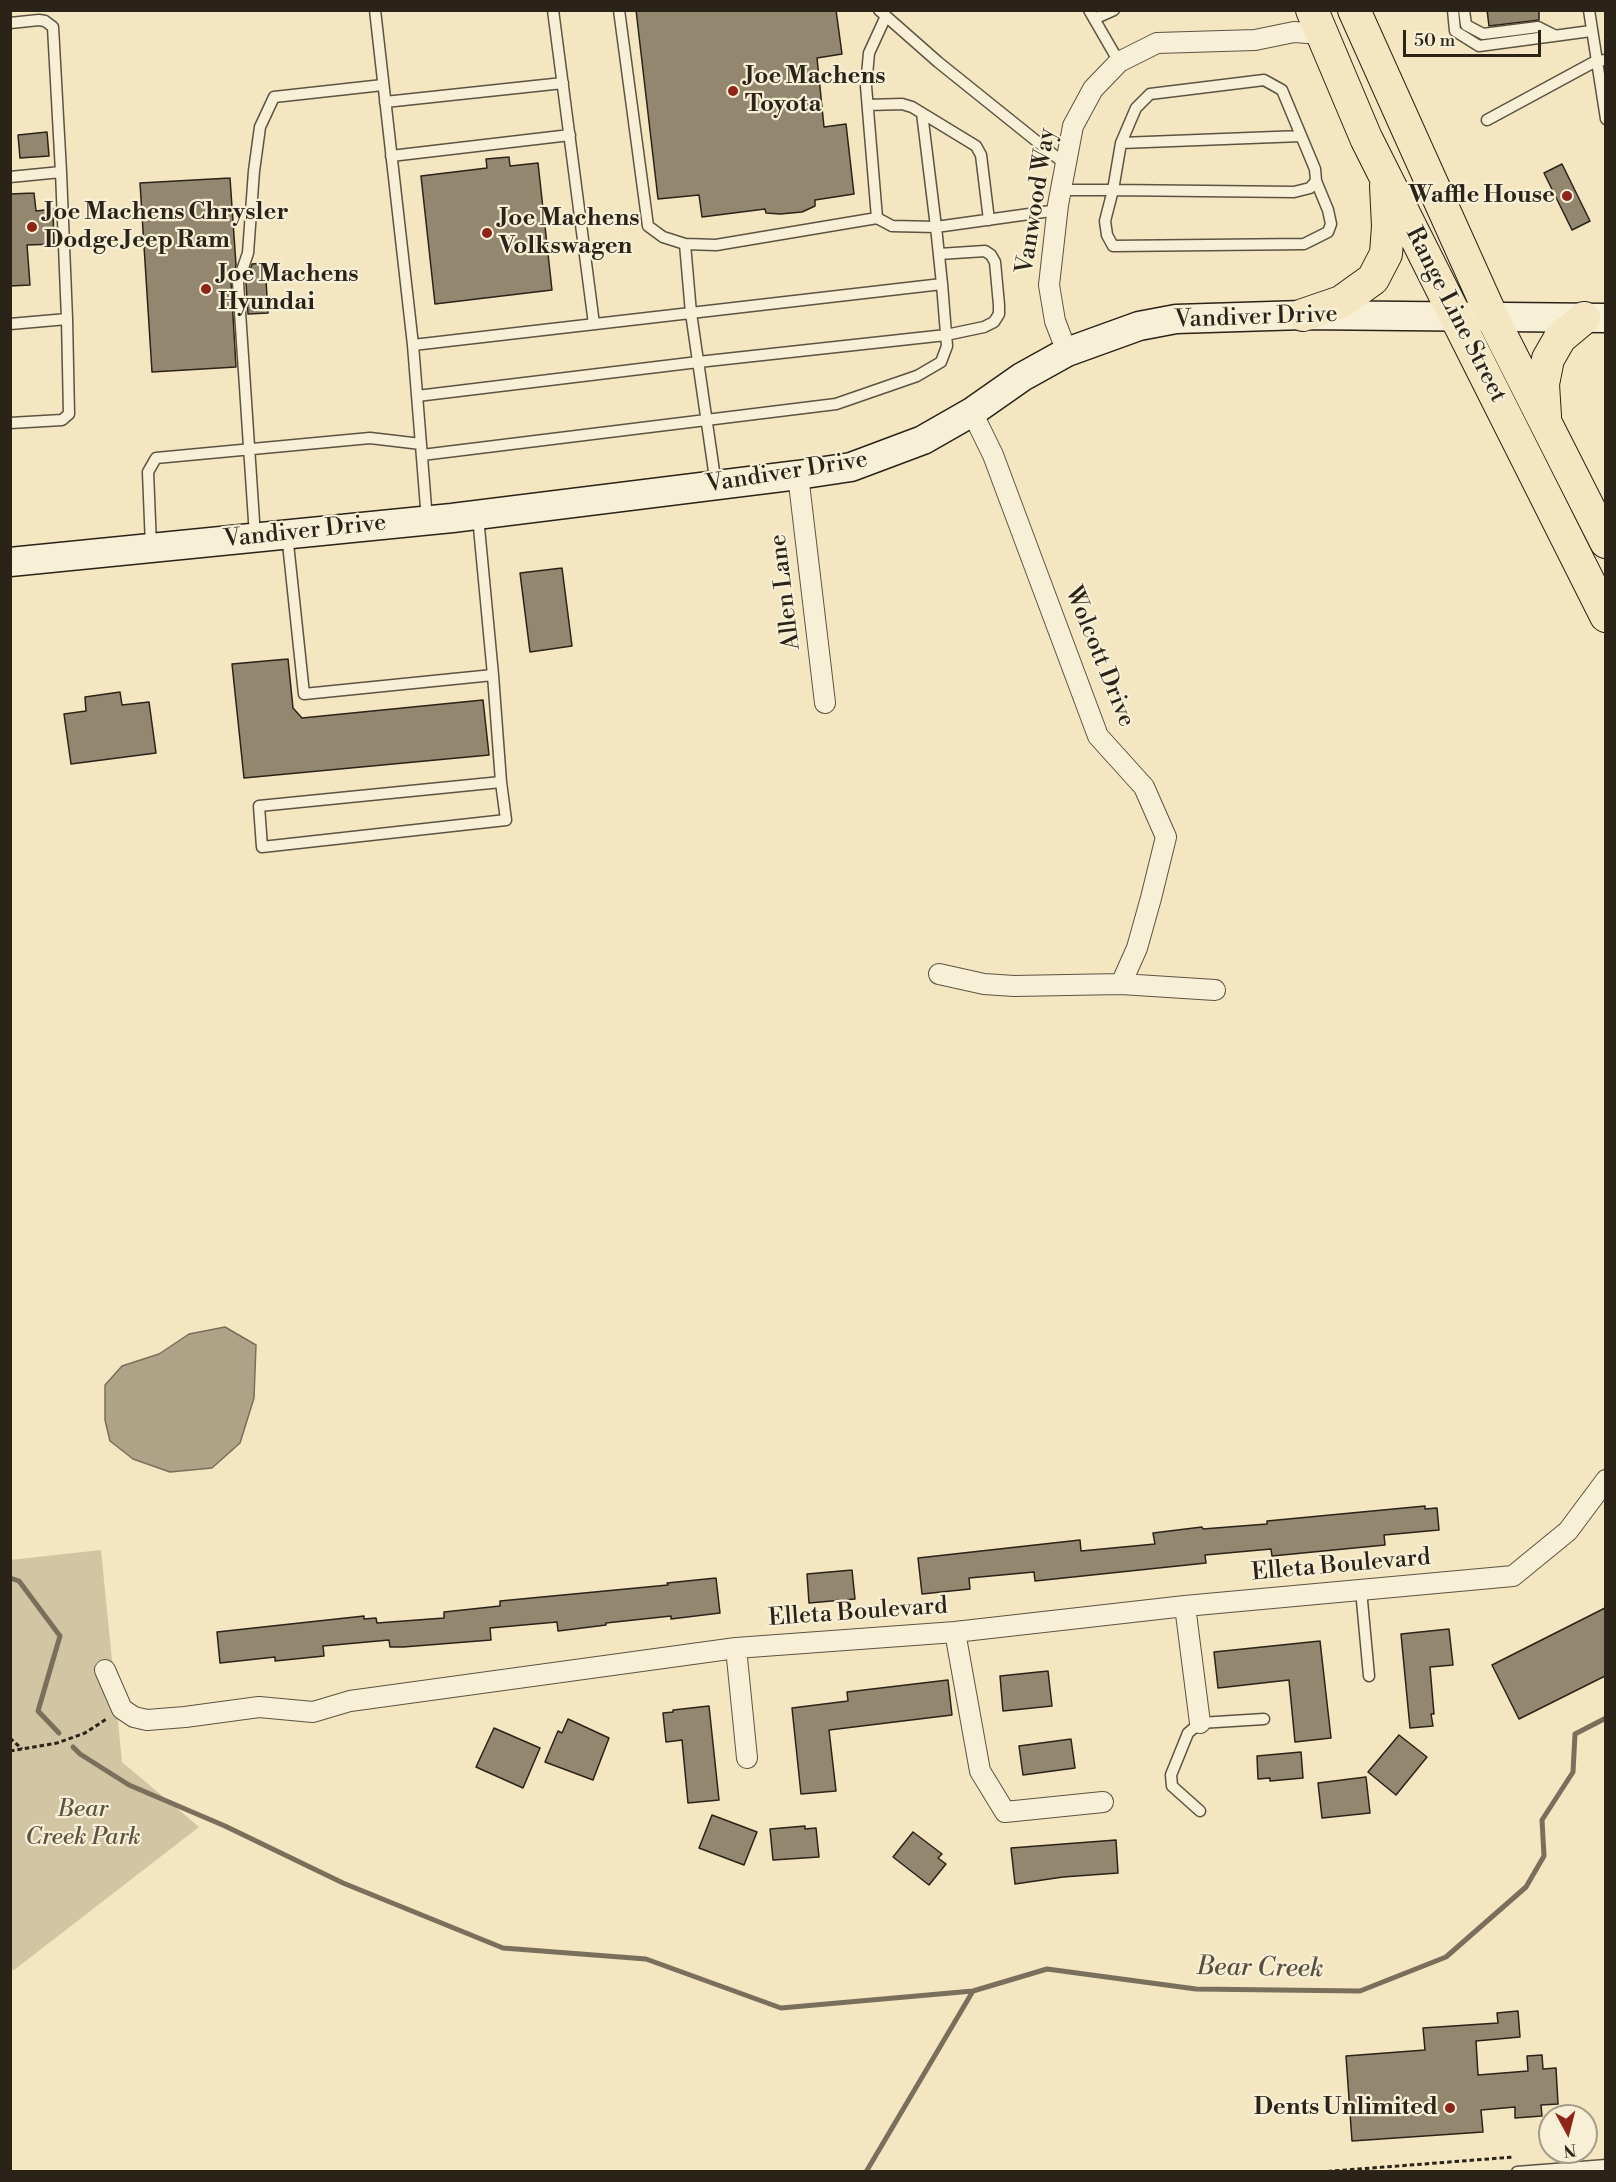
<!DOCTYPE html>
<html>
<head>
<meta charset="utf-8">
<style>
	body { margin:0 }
	#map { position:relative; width:1616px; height:2182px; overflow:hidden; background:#f3e6c0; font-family:"Libre Bodoni",serif }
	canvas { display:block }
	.frame { position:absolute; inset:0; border:12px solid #2b2218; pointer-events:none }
	.north { position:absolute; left:1538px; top:2104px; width:60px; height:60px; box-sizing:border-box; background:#f7efd6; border:2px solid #a59d8a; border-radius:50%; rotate:173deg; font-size:16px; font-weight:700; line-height:24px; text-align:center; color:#2b2218 }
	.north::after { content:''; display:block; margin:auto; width:21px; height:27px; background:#8f2418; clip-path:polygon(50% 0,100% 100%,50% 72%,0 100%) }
	.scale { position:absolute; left:1403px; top:30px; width:138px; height:27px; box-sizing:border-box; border:3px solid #2b2218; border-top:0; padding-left:8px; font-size:18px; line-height:21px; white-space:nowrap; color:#2b2218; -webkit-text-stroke:4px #f7efd6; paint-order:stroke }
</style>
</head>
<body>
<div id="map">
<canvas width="1616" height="2182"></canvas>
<div class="frame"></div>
<div class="north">N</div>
<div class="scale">50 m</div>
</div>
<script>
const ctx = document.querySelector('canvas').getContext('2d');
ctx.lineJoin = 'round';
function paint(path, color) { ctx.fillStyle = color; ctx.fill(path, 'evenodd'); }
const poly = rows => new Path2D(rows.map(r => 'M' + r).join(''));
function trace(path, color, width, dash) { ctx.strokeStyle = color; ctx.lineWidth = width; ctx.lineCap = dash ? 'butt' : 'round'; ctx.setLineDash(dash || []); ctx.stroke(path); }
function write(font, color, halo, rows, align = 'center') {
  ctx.font = font + ' "Libre Bodoni",serif'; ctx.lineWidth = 4.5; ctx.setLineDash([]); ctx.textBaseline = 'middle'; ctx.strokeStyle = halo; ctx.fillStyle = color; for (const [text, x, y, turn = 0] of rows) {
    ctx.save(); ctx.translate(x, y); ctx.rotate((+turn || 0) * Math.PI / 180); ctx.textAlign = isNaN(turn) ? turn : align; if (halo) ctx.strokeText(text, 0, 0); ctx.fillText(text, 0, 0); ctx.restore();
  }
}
paint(poly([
	[101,1550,122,1762,199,1827,14,1970,10,1969,10,1560]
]), '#d1c5a3');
const water = poly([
	[225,1327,256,1345,254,1398,240,1443,212,1468,170,1472,133,1459,110,1441,105,1420,105,1385,122,1366,159,1354,189,1334,225,1327]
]);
paint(water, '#afa387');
trace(water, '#7a6f5b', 1.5);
trace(poly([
	[10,1578,19,1581,60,1636,38,1711,59,1733],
	[73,1747,80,1754,129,1785,225,1826,343,1883,503,1948,646,1959,781,2008,973,1991],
	[866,2172,973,1991,1047,1969,1196,1989,1360,1991,1446,1957,1526,1887,1544,1856,1542,1820,1573,1772,1575,1734,1606,1718]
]), '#7a6f5b', 5);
const building = poly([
	[636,10,836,10,842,54,817,58,824,127,846,124,854,194,815,200,815,206,802,212,780,214,766,213,765,209,702,217,699,195,658,199,636,10],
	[1487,10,1539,10,1539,20,1489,26,1487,10],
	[47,132,49,156,20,158,18,135,47,132],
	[509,157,510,166,538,163,552,290,435,304,421,176,487,168,486,159,509,157],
	[1562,164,1590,221,1572,230,1544,173,1562,164],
	[230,178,236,265,231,282,236,367,152,372,140,183,230,178],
	[34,193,36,211,53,209,54,244,27,245,30,285,10,286,10,194,34,193],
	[265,263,268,313,248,314,246,283,252,264,265,263],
	[562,568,572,646,530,652,520,573,562,568],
	[288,659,293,708,302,718,483,700,489,755,244,778,232,664,288,659],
	[120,692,122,705,149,702,156,753,71,764,64,714,86,711,85,697,120,692],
	[1425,1506,1425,1509,1437,1508,1439,1530,1384,1535,1385,1545,1272,1556,1271,1549,1205,1555,1206,1563,1035,1581,1034,1572,969,1578,970,1589,922,1594,918,1558,1080,1540,1081,1551,1155,1544,1153,1533,1202,1527,1203,1529,1267,1524,1267,1521,1425,1506],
	[852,1570,855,1599,809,1603,807,1574,852,1570],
	[716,1578,720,1613,671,1619,671,1616,606,1623,606,1625,558,1631,557,1622,490,1628,491,1640,403,1647,390,1647,389,1640,323,1646,324,1656,275,1661,275,1657,220,1663,217,1632,364,1616,364,1619,376,1618,377,1623,444,1618,444,1612,500,1606,500,1601,668,1585,667,1583,716,1578],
	[1605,1608,1605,1676,1519,1719,1492,1665,1605,1608],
	[1449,1629,1453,1665,1430,1667,1434,1714,1431,1714,1433,1726,1410,1728,1401,1634,1449,1629],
	[1320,1641,1331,1738,1295,1742,1289,1680,1218,1688,1214,1652,1320,1641],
	[1048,1671,1052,1706,1003,1711,1000,1676,1048,1671],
	[948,1680,952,1715,829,1730,836,1791,801,1794,792,1708,848,1701,847,1692,948,1680],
	[709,1706,719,1800,688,1803,682,1740,666,1742,663,1713,673,1712,673,1710,709,1706],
	[568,1719,609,1738,593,1780,545,1762,558,1731,562,1733,568,1719],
	[494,1728,540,1748,523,1788,476,1767,494,1728],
	[1399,1735,1427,1757,1396,1795,1368,1772,1399,1735],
	[1071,1739,1075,1768,1023,1775,1019,1746,1071,1739],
	[1301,1752,1303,1778,1270,1781,1270,1778,1258,1779,1257,1756,1301,1752],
	[1366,1777,1370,1813,1322,1818,1318,1783,1366,1777],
	[712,1815,757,1832,744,1865,699,1848,712,1815],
	[805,1826,805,1829,816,1828,819,1857,773,1860,770,1829,805,1826],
	[913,1832,942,1854,938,1858,946,1864,929,1885,893,1857,913,1832],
	[1116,1840,1118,1873,1063,1877,1015,1884,1011,1848,1116,1840],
	[1518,2011,1520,2037,1476,2041,1478,2075,1528,2071,1527,2056,1542,2055,1543,2069,1556,2068,1558,2104,1541,2105,1542,2116,1515,2118,1515,2107,1481,2110,1483,2132,1352,2141,1346,2056,1425,2050,1423,2028,1498,2023,1497,2013,1518,2011]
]);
paint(building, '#93886f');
trace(building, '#2b2218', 1.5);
const lane = poly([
	[375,10,413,345],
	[553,10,594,324],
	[619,10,648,226,663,237,685,244,716,245,877,218],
	[879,10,938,62,1065,164],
	[1089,10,1119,62],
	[1453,10,1455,31,1479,46,1591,31],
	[1464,10,1466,25,1483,34,1538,27,1554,35],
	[1589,10,1606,119],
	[886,16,869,53,866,86,877,218,892,226,936,227,922,113],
	[1094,19,1114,10],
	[10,23,39,20,45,21,53,27,61,172],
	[385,102,563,83],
	[868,105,902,104,912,107,976,146,981,155,989,220],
	[1487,120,1596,61,1606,60],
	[1121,143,1301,136],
	[391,156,570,135],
	[10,177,61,172,67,319],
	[1061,190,1113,190,1294,192,1310,188,1316,181,1315,169,1282,90,1264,80,1150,94,1136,108,1121,143,1113,190,1105,221,1107,235,1113,246,1304,244,1328,232,1331,224,1328,210,1316,181],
	[685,244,691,313,716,485],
	[10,324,67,319,69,414,62,420,10,423],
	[417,396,698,362,946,335,984,327,994,322,999,314,999,305,995,262,991,255,985,251,939,254],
	[422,455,836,404,917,376,941,362,947,346,942,284],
	[427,520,413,345,942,284,936,227,1058,210],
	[287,534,304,694,493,675,478,517],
	[255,536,238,282,248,253,254,171,260,127,274,97,383,85],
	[151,546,148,472,156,458,370,438,421,444],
	[493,675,501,782,259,806,262,847,506,820,501,782],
	[1361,1590,1369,1676],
	[1200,1811,1172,1786,1171,1775,1188,1733,1200,1723,1264,1719],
	[1517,2172,1606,2165]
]);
const street = poly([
	[1067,352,1055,321,1049,285,1058,205,1073,126,1093,89,1119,62,1157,43,1255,40,1294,32,1322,34],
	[972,412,993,455,1098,736,1144,787,1166,837,1151,898,1137,948,1121,984],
	[798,475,825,703],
	[939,974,984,984,1014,986,1121,984,1215,990],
	[1185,1606,1200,1723],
	[955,1632,980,1771,1005,1812,1103,1802],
	[736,1648,747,1758],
	[105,1670,122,1709,134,1717,147,1720,185,1717,259,1707,313,1712,350,1701,736,1648,955,1632,1185,1606,1513,1576,1568,1531,1606,1480]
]);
const secondary = poly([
	[10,562,452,518,798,475,851,467,923,440,972,412,1022,377,1067,352,1139,326,1176,319,1303,315,1606,318]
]);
const primary = poly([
	[1312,10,1366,138,1606,616],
	[1354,10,1492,317,1606,542],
	[1303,315,1341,302,1373,279,1386,254,1388,226,1386,186],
	[1545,416,1543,384,1548,359,1560,338,1584,318]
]);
trace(lane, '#5d5342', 13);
trace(street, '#5d5342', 22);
trace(secondary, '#2b2218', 31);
trace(primary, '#2b2218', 34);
trace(poly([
	[10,1738,22,1749],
	[10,1751,57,1743,85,1733,108,1718],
	[1320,2172,1514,2157]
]), '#2b2218', 3, [4.5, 3]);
trace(lane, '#f7efd6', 10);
trace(street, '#f7efd6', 20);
trace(secondary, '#f7efd6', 28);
trace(primary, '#f3e6c0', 32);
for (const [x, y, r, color] of [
	[733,91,6,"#8f2418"],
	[1567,196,6,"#8f2418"],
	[32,227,6,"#8f2418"],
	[487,233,6,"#8f2418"],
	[206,289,6,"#8f2418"],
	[1450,2108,6,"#8f2418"]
]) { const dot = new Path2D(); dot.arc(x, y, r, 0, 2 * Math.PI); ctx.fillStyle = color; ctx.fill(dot); trace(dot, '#f7efd6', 2); }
write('bold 24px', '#2b2218', '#f7efd6', [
	["Joe Machens",745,77],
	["Toyota",745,105],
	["Waffle House",1555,196,"right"],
	["Joe Machens Chrysler",44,213],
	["Dodge Jeep Ram",44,241],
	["Joe Machens",499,219],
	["Volkswagen",499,247],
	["Joe Machens",218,275],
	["Hyundai",218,303],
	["Dents Unlimited",1438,2108,"right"]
], 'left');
write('24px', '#2b2218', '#f7efd6', [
	["Vanwood Way",1037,201,-81],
	["Range Line Street",1455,315,63],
	["Vandiver Drive",1256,318,-2],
	["Vandiver Drive",787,473,-9],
	["Vandiver Drive",305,532,-6],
	["Allen Lane",786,592,-97],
	["Wolcott Drive",1099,657,68],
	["Elleta Boulevard",1341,1566,-5],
	["Elleta Boulevard",858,1613,-4]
]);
write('italic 24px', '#5d5342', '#f7efd6', [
	["Bear",83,1810],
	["Creek Park",83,1838]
]);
write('italic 26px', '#594f3f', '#f7efd6', [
	["Bear Creek",1260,1969,1]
]);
</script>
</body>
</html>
